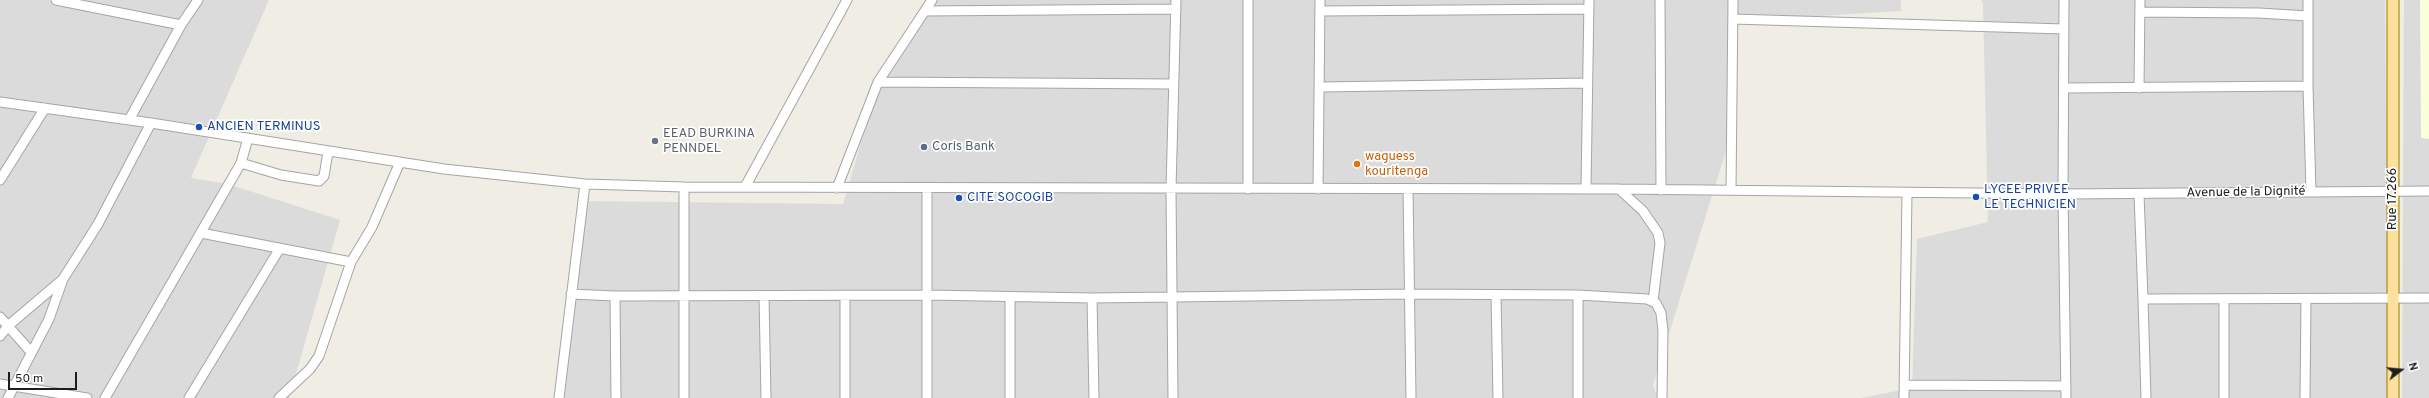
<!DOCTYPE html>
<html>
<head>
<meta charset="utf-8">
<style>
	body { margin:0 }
	#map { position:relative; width:2429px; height:398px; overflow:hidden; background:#efede4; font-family:Overpass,sans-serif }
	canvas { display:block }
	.north { position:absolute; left:2381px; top:350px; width:40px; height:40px; -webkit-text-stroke:3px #fff; paint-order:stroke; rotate:74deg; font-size:11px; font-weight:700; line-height:16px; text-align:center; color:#1e1e1e }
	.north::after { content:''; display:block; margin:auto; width:14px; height:18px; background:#1e1e1e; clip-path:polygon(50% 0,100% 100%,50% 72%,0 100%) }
	.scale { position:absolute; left:8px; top:372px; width:69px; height:18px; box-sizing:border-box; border:2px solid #1e1e1e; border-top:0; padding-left:5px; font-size:12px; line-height:14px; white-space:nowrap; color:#1e1e1e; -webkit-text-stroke:3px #fff; paint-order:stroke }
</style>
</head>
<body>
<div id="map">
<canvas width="2429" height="398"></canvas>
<div class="north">N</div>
<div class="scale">50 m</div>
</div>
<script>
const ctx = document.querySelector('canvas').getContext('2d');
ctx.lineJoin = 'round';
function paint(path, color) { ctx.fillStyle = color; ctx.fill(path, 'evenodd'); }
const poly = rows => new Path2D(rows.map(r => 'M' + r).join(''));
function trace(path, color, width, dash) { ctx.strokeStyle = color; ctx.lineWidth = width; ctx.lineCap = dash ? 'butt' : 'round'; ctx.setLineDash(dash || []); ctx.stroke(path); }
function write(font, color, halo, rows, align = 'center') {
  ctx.font = font + ' Overpass,sans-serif'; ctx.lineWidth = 3.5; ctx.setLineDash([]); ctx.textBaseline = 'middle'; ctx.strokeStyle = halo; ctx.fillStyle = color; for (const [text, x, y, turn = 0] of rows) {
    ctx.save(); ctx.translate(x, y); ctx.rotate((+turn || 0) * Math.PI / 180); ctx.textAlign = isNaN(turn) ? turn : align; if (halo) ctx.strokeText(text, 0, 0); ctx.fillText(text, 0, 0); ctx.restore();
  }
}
paint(poly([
	[0,0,269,0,191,178,228,184,340,220,289,398,0,398],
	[934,0,1901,0,1901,11,1734,21,1730,138,1653,385,1658,398,557,398,580,201,843,204,879,81],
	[1981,0,2385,0,2389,398,1861,398,1912,388,1917,239,1988,222,1983,4],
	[2404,0,2429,0,2429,398,2402,398]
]), '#dcdbdb');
paint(poly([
	[2420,0,2429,0,2429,139,2421,138]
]), '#faffdd');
const minor = poly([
	[56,0,181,25],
	[1660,0,1661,190],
	[2064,0,2063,194,2066,398],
	[2308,0,2308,86,2311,192],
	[925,11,1176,9],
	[1320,11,1588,9],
	[2140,12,2259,13,2308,16],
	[1733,19,2064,29],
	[878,82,1174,84],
	[1320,87,1587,83],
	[2064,88,2308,86],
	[2139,88,2140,0],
	[0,102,151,123,444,169,585,184,684,187,1619,189,2063,194,2429,191],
	[129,120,181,25,198,0],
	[241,163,281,175,319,181,324,176,328,152],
	[0,180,45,108],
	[684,187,684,398],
	[745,187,847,0],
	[837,188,878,82,932,0],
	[1248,189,1248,0],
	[1318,189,1320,0],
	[1408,189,1411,398],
	[1586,189,1589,0],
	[1619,189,1643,211,1658,233,1660,243,1653,301],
	[1731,190,1733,0],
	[2139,194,2143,299,2429,298],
	[201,233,351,262],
	[571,294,615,296,928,295,1092,298,1409,294,1578,295,1647,299,1656,303,1661,313,1663,331,1662,398],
	[1496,295,1498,398],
	[1578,295,1578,398],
	[615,296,616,398],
	[764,296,766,398],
	[845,296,845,398],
	[1010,297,1010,398],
	[1092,298,1094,398],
	[2143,299,2146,398],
	[0,317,31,352],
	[0,336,9,325,62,280],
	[0,384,87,398],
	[1904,385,2066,386],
	[8,398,49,319,63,279,98,224,151,123],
	[105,398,241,163,248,138],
	[189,398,280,248],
	[279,398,310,369,319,356,351,262,372,227,400,162],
	[559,398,585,184],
	[927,398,927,188],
	[1173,398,1171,189,1176,0],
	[1904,398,1907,193],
	[2224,398,2224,300],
	[2305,398,2306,299]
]);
const major = poly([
	[2393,0,2393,398]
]);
trace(minor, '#a5a5a5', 11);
trace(major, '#987d00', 13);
trace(minor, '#fff', 9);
trace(major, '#fce19d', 11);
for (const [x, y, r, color] of [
	[199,127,4,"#1a4fb4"],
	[655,141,4,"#6b7280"],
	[924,147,4,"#5c6f8a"],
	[1357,164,4,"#e8710a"],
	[1976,197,4,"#1a4fb4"],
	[959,198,4,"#1a4fb4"]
]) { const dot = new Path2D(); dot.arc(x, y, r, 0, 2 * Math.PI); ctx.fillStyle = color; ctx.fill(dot); trace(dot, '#fff', 1.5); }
write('13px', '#164399', '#fff', [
	["ANCIEN TERMINUS",207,127],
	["LYCEE PRIVEE",1984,190],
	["LE TECHNICIEN",1984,205],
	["CITE SOCOGIB",967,198]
], 'left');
write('13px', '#5b616d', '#fff', [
	["EEAD BURKINA",663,134],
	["PENNDEL",663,149]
], 'left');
write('13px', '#4e5e75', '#fff', [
	["Coris Bank",932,147]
], 'left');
write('13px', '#c56008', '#fff', [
	["waguess",1365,157],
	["kouritenga",1365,172]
], 'left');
write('13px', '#1e1e1e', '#fff', [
	["Avenue de la Dignité",2246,193,-1],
	["Rue 17.266",2393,199,-90]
]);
</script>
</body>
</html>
